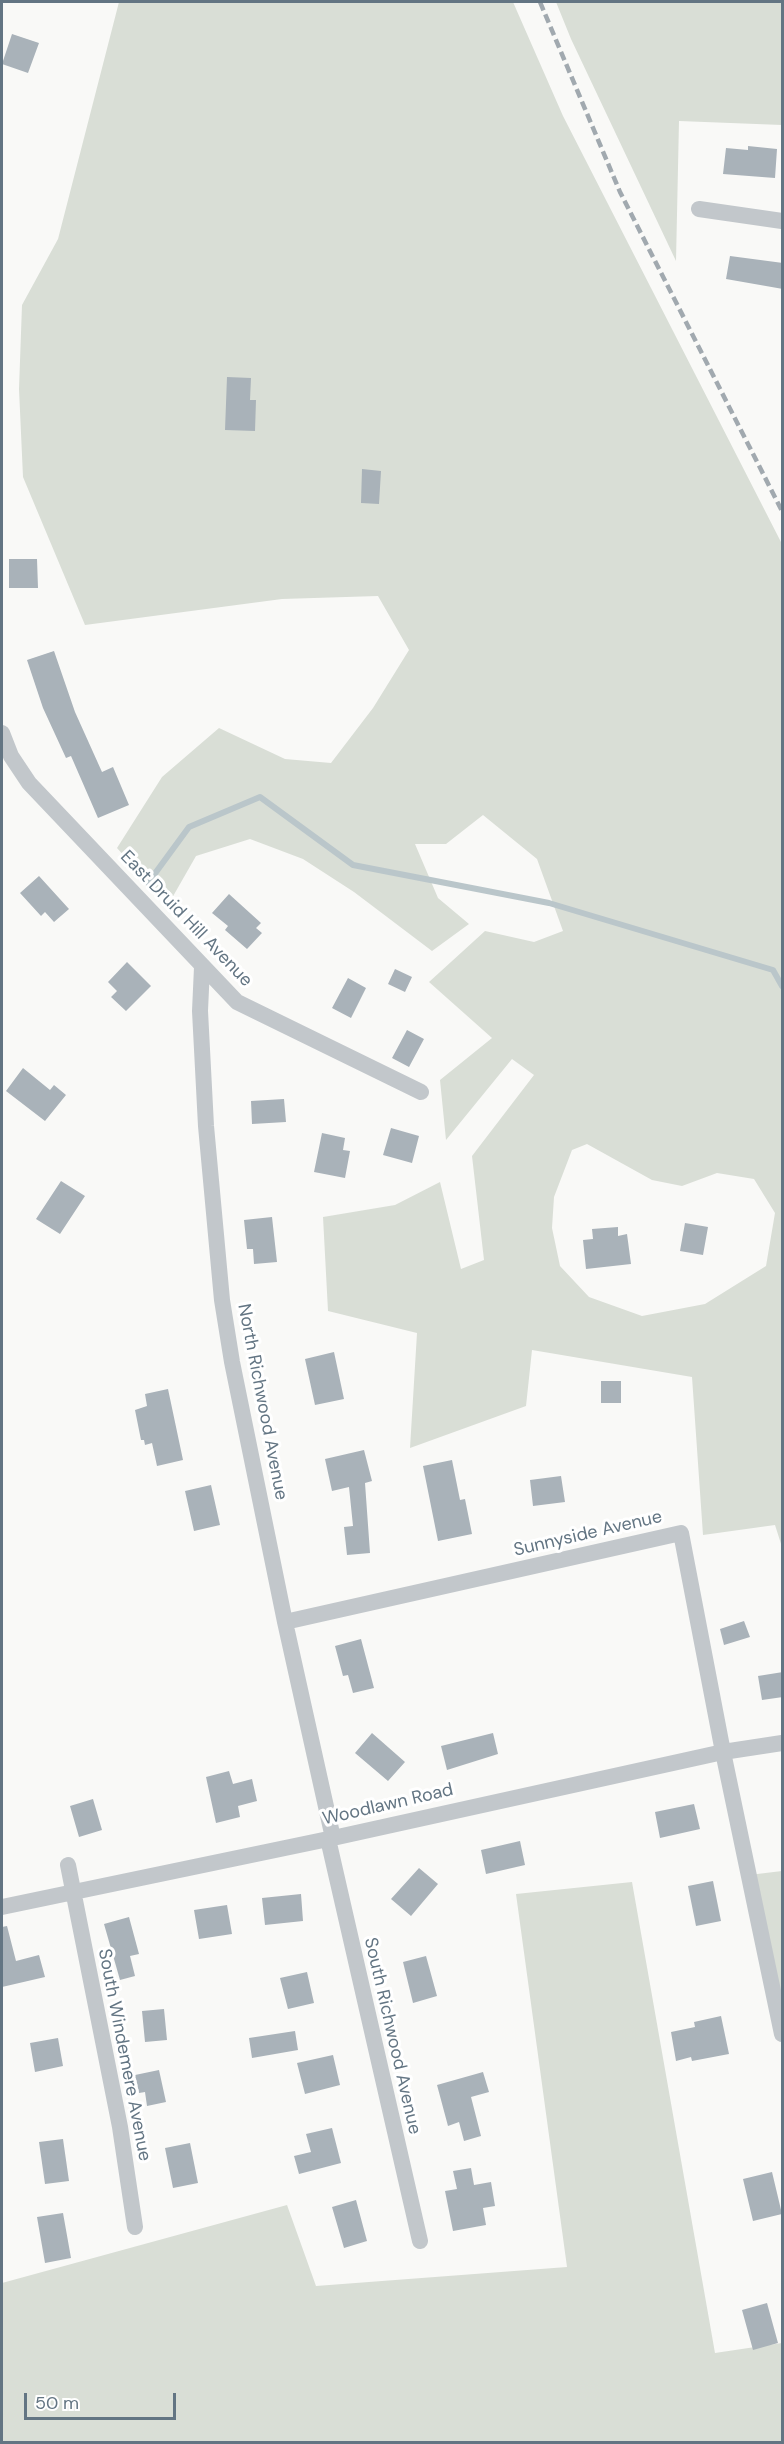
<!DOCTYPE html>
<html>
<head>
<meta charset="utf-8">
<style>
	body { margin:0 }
	#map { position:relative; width:784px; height:2444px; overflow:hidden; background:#f9f9f7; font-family:"DM Sans",sans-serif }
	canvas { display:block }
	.frame { position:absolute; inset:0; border:3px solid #637583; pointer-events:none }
	.scale { position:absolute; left:24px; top:2393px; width:152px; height:27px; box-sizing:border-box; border:3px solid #637583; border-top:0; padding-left:8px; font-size:18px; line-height:21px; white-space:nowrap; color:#637583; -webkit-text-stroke:4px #fff; paint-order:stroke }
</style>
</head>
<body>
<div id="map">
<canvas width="784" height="2444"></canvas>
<div class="frame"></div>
<div class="scale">50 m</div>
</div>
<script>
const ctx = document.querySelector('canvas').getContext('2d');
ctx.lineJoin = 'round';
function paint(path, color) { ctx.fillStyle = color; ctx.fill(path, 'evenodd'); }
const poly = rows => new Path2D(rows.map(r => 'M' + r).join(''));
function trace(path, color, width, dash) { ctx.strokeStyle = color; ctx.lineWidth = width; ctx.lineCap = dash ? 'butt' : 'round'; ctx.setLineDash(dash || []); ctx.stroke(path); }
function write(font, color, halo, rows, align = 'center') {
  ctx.font = font + ' "DM Sans",sans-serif'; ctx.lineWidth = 6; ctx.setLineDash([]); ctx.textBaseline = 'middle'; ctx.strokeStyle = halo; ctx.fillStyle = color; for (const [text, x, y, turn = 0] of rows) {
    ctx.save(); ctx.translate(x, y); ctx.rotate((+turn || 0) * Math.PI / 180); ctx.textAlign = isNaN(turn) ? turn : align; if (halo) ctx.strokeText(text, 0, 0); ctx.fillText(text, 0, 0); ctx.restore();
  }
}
paint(poly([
	[119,2,513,2,563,116,782,544,782,1547,775,1525,703,1535,692,1377,532,1350,526,1406,410,1448,417,1333,328,1311,323,1217,395,1205,440,1182,461,1269,484,1260,472,1156,534,1075,512,1059,446,1140,440,1080,492,1038,429,982,485,931,534,942,563,931,537,859,483,815,446,844,415,844,438,898,469,924,432,951,354,892,303,859,250,839,196,856,168,905,117,848,162,777,219,728,285,759,331,763,373,708,409,650,378,596,282,599,85,625,23,477,19,389,22,305,58,239],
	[587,1144,652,1180,682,1186,717,1173,754,1179,775,1213,766,1266,705,1304,642,1316,589,1297,560,1266,552,1228,554,1197,572,1150],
	[556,2,782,2,782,125,679,121,676,261,571,39],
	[782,1871,782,2034,749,1875],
	[632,1882,715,2353,782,2343,782,2442,2,2442,2,2283,287,2205,316,2286,567,2267,516,1894]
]), '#d9ded6');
trace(poly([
	[148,883,189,827,260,797,353,865,549,903,773,970,782,986]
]), '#bac6ca', 6);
paint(poly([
	[12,34,39,43,28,73,2,64],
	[748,146,777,149,775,178,723,174,726,148,748,150],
	[730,256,783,263,783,289,726,279],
	[227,377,251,378,250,400,256,400,255,431,225,430],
	[362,469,381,471,379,504,361,503],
	[9,559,37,559,38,588,9,588],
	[54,651,75,712,102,772,113,767,129,805,98,818,71,756,66,758,43,708,27,660],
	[39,876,69,909,54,922,45,912,41,916,20,893],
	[229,894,261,923,256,928,262,933,247,949,225,930,228,926,212,913],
	[127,962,151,986,126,1011,111,997,117,991,108,982],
	[395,969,412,977,405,992,388,984],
	[348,978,366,988,351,1018,332,1008],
	[407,1030,424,1039,409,1067,392,1058],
	[23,1068,50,1090,54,1085,66,1095,45,1121,6,1091],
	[284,1099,286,1122,252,1124,251,1101],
	[391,1128,419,1136,412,1163,383,1155],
	[322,1133,345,1138,343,1150,350,1151,345,1178,314,1172],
	[61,1181,85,1196,60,1234,36,1219],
	[272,1217,277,1262,254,1264,253,1249,247,1249,244,1220],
	[685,1223,708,1227,703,1255,680,1251],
	[618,1227,618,1236,627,1234,631,1264,586,1269,583,1240,593,1239,592,1229],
	[334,1352,344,1399,315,1405,305,1359],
	[601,1381,621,1381,621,1403,601,1403],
	[168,1389,183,1460,157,1466,152,1443,145,1445,144,1440,141,1440,135,1410,147,1406,145,1394],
	[364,1450,372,1481,365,1483,370,1553,347,1555,344,1527,353,1526,349,1487,332,1491,325,1459],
	[452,1460,460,1500,465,1499,472,1534,438,1541,423,1466],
	[561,1476,565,1502,533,1506,530,1480],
	[211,1485,220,1525,194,1531,185,1491],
	[744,1621,750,1637,724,1645,720,1629],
	[361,1639,374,1688,353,1693,348,1675,343,1676,335,1646],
	[783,1672,783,1697,762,1700,758,1676],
	[372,1733,405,1762,388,1781,355,1753],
	[493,1733,498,1754,447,1770,441,1746],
	[229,1771,233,1784,252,1779,257,1801,238,1806,240,1817,216,1823,206,1777],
	[93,1799,102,1830,79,1837,70,1806],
	[694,1804,700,1829,660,1838,655,1812],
	[520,1841,525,1865,486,1874,481,1850],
	[419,1868,438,1884,411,1916,391,1899],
	[713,1881,721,1921,696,1926,688,1886],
	[301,1894,303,1921,265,1925,262,1898],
	[227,1905,232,1934,199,1939,194,1910],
	[129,1917,139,1954,130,1956,135,1976,120,1980,104,1924],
	[7,1926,16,1961,39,1955,45,1977,2,1987,2,1927],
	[426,1956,437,1996,413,2003,403,1962],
	[307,1972,314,2003,288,2009,280,1978],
	[164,2009,167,2040,145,2042,142,2011],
	[721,2016,729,2054,692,2061,691,2057,676,2061,671,2032,695,2027,694,2022],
	[295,2031,298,2050,252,2058,249,2038],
	[58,2038,63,2066,35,2072,30,2043],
	[333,2055,340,2085,305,2094,297,2063],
	[159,2070,166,2102,147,2106,145,2092,139,2093,135,2075],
	[483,2072,489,2092,471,2097,481,2136,464,2141,459,2122,448,2126,437,2085],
	[332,2128,341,2163,299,2174,294,2156,311,2152,306,2134],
	[63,2139,69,2181,45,2184,39,2142],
	[190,2143,198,2183,173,2188,165,2148],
	[471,2168,474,2185,491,2182,495,2206,483,2208,486,2225,453,2231,445,2191,457,2189,453,2171],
	[772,2172,782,2214,753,2221,743,2179],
	[356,2200,367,2241,344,2248,332,2207],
	[63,2213,71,2258,45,2263,37,2217],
	[767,2303,778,2343,753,2350,742,2310]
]), '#a9b2b9');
trace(poly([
	[699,209,782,221],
	[2,733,11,756,29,783,237,1002,421,1092],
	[202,967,200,1011,206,1126,222,1300,232,1362,285,1622,333,1838],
	[285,1622,681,1533,723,1752,782,2034],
	[328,1839,420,2241],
	[68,1865,120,2127,135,2227],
	[2,1907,333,1838,723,1752,782,1743]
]), '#c2c7cb', 16);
trace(poly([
	[540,2,620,192,782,511]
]), '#a1a9af', 4.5, [9, 4.5]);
write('18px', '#637583', '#fff', [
	["East Druid Hill Avenue",186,919,46],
	["North Richwood Avenue",262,1402,79],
	["Sunnyside Avenue",588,1534,-13],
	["Woodlawn Road",388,1805,-13],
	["South Richwood Avenue",392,2036,77],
	["South Windemere Avenue",124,2055,79]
]);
</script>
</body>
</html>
